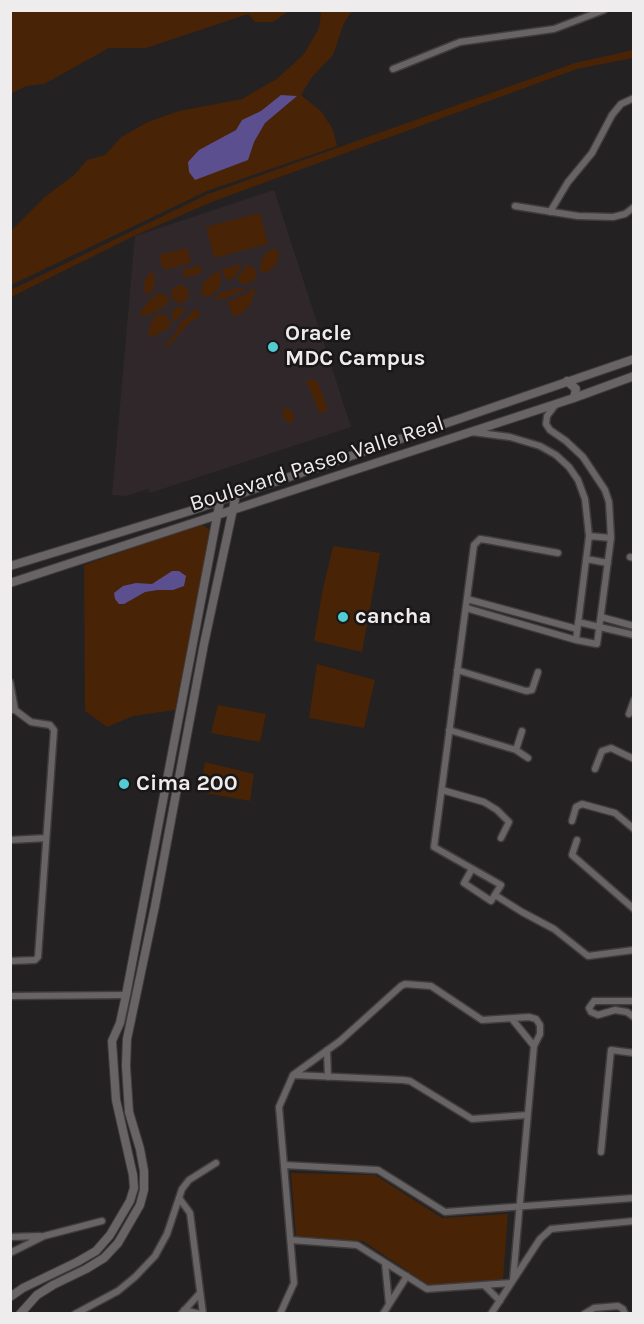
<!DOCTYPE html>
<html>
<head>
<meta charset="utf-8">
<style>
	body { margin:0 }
	#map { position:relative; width:644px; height:1324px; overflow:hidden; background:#242122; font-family:Karla,sans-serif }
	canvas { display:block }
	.frame { position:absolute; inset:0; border:12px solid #efeced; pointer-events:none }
</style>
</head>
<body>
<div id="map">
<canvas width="644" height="1324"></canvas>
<div class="frame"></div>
</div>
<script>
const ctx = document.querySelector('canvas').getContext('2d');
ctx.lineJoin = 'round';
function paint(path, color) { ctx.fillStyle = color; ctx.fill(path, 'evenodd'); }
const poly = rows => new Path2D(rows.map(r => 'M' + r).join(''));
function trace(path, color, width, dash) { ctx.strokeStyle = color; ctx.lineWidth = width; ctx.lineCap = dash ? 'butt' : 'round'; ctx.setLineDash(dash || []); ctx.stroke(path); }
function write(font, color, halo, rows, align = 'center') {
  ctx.font = font + ' Karla,sans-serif'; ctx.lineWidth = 5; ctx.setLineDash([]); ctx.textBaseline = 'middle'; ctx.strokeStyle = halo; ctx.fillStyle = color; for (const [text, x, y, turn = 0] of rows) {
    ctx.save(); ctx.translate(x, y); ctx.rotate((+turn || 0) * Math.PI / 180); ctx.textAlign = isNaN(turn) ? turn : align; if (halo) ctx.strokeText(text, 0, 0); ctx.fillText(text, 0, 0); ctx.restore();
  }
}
paint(poly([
	[274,190,351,427,150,493,148,489,126,496,112,495,135,236]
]), '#30272b');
paint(poly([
	[10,11,11,10,289,11,273,22,255,22,248,14,146,48,109,48,44,84,26,86,11,94],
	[320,11,352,11,344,23,333,55,312,77,301,95,322,112,333,130,337,146,207,191,11,285,11,231,46,196,74,175,87,160,105,155,121,137,148,122,179,111,242,99,278,78,304,54,319,28,321,12],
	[633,50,633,58,577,69,214,201,134,236,11,297,11,290,208,194,575,63],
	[260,213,268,244,214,258,206,227],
	[187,248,191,263,163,270,159,255],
	[273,248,279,252,277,263,271,270,261,273,260,267,262,260,265,254],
	[242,264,235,277,229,280,224,277,222,269],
	[248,264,256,270,256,277,250,283,242,284,238,281,238,277],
	[200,265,202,273,184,278,182,270],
	[219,271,221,280,219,288,210,296,204,297,201,295,203,283,210,276],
	[151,272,155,275,154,287,151,293,145,294,144,281],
	'171 294a9 9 0 1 1 18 0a9 9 0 1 1-18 0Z',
	[256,287,251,303,244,312,234,317,227,302,246,294],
	[239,288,247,288,224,299,212,299,222,292],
	[157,294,164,294,168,297,168,302,165,306,150,315,138,316,146,304],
	[178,307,186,308,175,322,172,318,172,311],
	[197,308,201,315,189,323,167,348,165,345,174,335,181,322],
	[158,314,166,315,172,325,159,334,148,337,150,324],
	[313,379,318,382,328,409,320,414,306,381],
	[284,407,290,409,293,413,294,418,292,423,288,423,282,416],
	[201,524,211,531,175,710,133,716,107,727,85,711,84,565],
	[333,546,380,553,362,652,314,641,322,593],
	[317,664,375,680,364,728,309,718],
	[218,705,266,714,260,742,211,733],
	[205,762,254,774,250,801,200,792],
	[291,1173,375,1175,442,1218,508,1214,503,1279,430,1286,363,1241,296,1236]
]), '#482306');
paint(poly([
	[281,95,297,96,265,123,254,142,248,160,195,180,189,172,188,162,199,150,236,130,242,120,261,111],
	[172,571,179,571,186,576,184,586,173,590,158,590,145,592,124,604,119,604,115,599,114,593,123,586,136,583,152,584]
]), '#5c4f8f');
const minor = poly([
	[393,69,460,42,554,29,604,10],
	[515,206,578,216,613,217,625,214,634,207],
	[550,212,568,182,592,153,612,115,621,104,634,98],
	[472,432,510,437,540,446,556,455,569,467,578,480,585,499,589,536,576,640],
	[589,536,611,538],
	[630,557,634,558],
	[586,559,608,563],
	[467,599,577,629],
	[466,608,576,640,597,644,611,538,609,502,605,490,583,457,566,441,550,430,546,424,547,416,556,404],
	[601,617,634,626],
	[578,622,634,635],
	[457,670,526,691,532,690,538,672],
	[10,682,15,710],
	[10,710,15,710,31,722,50,725,54,730,38,957,35,960,10,961],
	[629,714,634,700],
	[449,730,516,750,528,758],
	[516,750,522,731],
	[595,769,602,751,611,748,634,759],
	[442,790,484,802,497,810,509,822,501,838],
	[572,821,576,807,582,804,615,813,634,829],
	[10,840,46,838],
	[577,840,572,855,634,909],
	[472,869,464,883,491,901,501,885,434,847,474,545,480,539,487,540,558,553],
	[495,895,522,912,554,929,588,956,634,950],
	[10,996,126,995],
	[634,1001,594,1001,589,1008,591,1012,598,1015,615,1010,627,1012,634,1017],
	[512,1019,534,1046],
	[327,1050,328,1077],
	[294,1075,403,1080,410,1081,472,1119,527,1115],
	[601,1152,611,1050,634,1053],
	[284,1165,378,1170,445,1212,634,1198],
	[179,1198,190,1213,203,1314],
	[10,1237,40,1236],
	[291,1240,357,1245,427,1289,511,1283],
	[10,1253,44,1236,102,1221],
	[385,1263,389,1304],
	[484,1285,500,1301],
	[184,1310,200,1314],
	[75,1314,118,1291,135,1277,155,1256,167,1234,182,1189,189,1180,216,1163],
	[181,1314,200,1293],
	[280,1314,294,1283,279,1107,293,1075,340,1041,401,986,405,984,431,986,482,1020,529,1017,536,1019,540,1025,540,1034,534,1046,513,1280],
	[383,1314,407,1276],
	[491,1314,540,1239,551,1229,634,1221],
	[584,1314,594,1308,618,1306,623,1309,625,1314]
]);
const tertiary = poly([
	[567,381,576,389,574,398],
	[10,566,190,511,634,359],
	[10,583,574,398,634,376],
	[10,1297,23,1288,77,1262,96,1251,110,1235,130,1201,134,1188,133,1175,116,1100,112,1041,120,1023,126,995,220,501],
	[20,1314,37,1295,53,1285,86,1269,104,1258,118,1243,140,1205,144,1190,144,1171,140,1149,129,1112,126,1066,127,1039,155,906,204,644,236,495]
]);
trace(minor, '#3f3c3d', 9);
trace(tertiary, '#3f3c3d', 10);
trace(minor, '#686466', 6);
trace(tertiary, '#686466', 8);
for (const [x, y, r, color] of [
	[273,347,6,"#51ccd3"],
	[343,617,6,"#51ccd3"],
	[124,784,6,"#51ccd3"]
]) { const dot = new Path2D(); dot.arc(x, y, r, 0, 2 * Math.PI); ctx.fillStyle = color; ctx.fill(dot); trace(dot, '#1a1718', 2); }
write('bold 22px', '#efeced', '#1a1718', [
	["Oracle",285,334],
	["MDC Campus",285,359],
	["cancha",355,617],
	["Cima 200",136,784]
], 'left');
write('22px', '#efeced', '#1a1718', [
	["Boulevard Paseo Valle Real",317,464,-18]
]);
</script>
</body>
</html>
